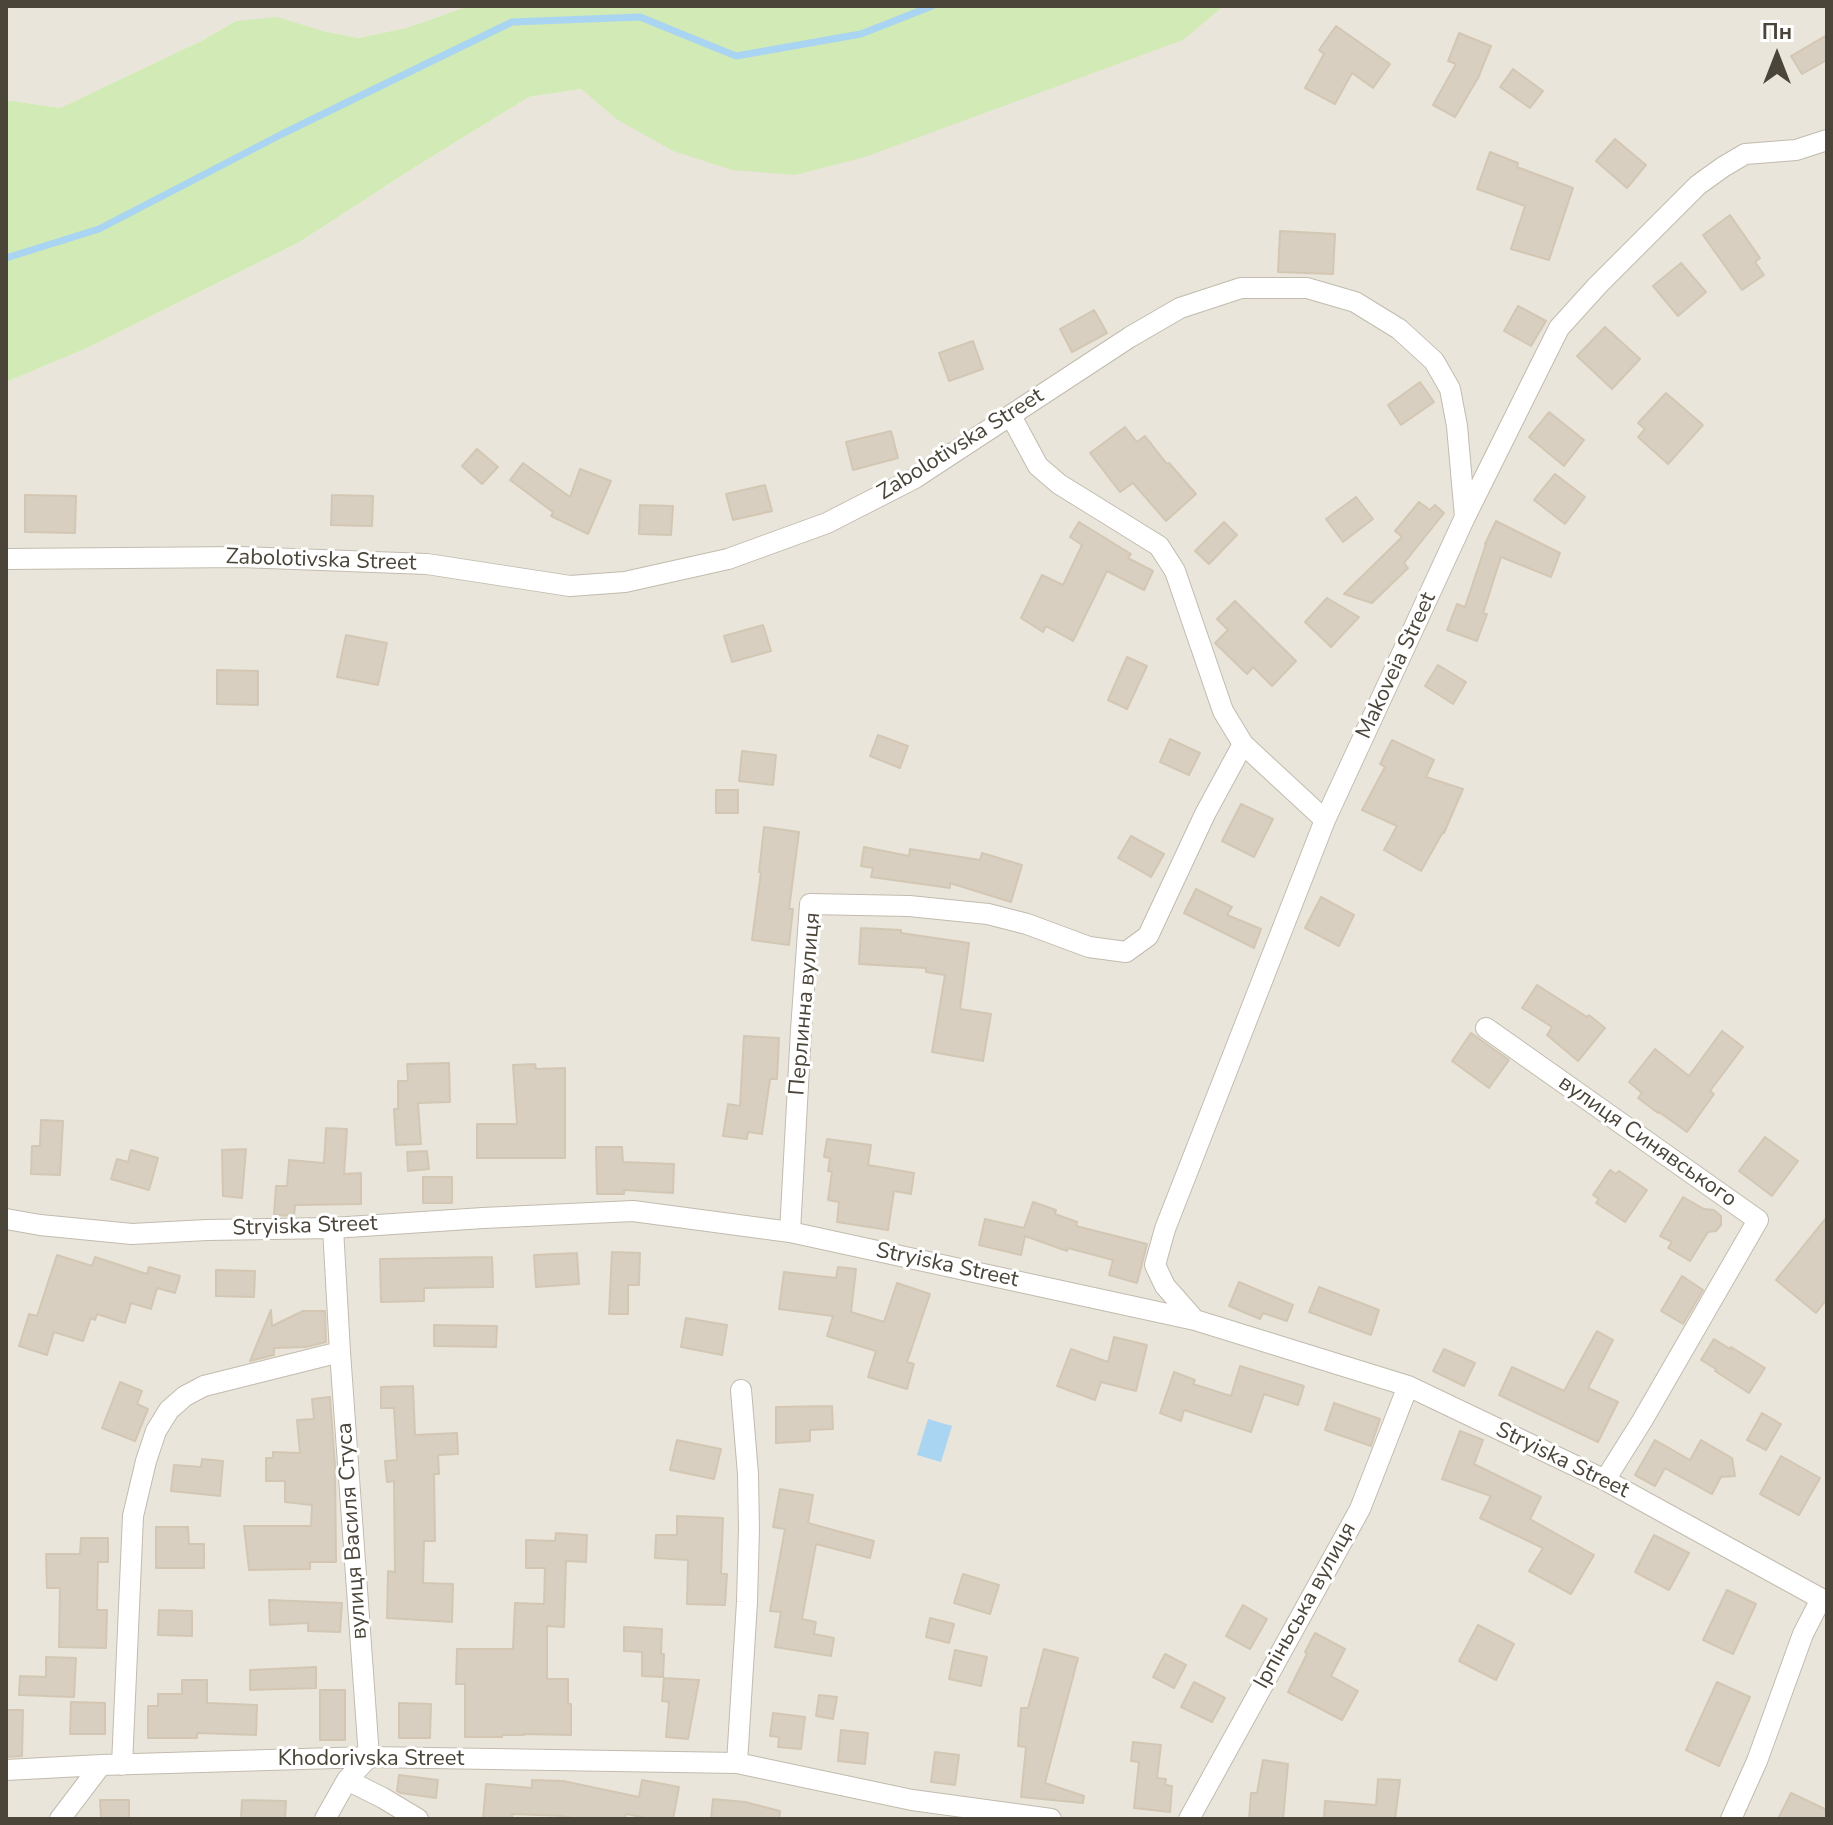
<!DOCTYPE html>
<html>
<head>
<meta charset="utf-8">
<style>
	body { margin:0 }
	#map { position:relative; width:1833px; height:1825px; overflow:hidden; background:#f6f3ec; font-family:"Nunito Sans",sans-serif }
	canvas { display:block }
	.frame { position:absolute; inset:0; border:8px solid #4b4439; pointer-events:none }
	.north { position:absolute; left:1737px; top:16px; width:80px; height:80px; -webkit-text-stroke:6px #fff; paint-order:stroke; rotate:0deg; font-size:22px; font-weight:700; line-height:32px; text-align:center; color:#4b4439 }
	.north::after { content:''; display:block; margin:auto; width:28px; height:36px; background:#4b4439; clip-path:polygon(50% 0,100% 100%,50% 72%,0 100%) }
</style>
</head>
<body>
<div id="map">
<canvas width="1833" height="1825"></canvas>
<div class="frame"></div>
<div class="north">Пн</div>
</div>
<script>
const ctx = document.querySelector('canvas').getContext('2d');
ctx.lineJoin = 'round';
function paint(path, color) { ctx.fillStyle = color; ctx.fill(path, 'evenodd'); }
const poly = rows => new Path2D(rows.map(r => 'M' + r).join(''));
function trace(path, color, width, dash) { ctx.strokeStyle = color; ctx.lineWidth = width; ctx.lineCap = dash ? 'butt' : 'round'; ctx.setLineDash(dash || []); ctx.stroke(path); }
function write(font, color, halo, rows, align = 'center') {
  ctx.font = font + ' "Nunito Sans",sans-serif'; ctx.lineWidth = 6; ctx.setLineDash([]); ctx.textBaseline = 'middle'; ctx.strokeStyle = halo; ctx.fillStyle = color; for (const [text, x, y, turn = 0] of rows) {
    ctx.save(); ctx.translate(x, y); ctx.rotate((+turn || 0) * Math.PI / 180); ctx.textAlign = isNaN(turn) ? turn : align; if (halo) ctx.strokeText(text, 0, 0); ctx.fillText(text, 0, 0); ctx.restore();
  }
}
paint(poly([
	[6,6,469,6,406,28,358,38,323,31,236,21,201,41,60,108,6,100],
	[1224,6,1827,6,1827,1819,6,1819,6,382,87,348,298,243,415,167,529,97,581,89,616,119,865,156,1182,40]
]), '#eae5da');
paint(poly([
	[469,6,1224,6,1183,40,865,157,795,175,732,170,673,151,616,119,581,89,529,97,415,167,298,243,87,348,6,382,6,100,60,108,201,41,236,21,277,17,323,31,358,38,406,28]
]), '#d2eab5');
paint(poly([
	[928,1419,952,1426,941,1462,917,1455]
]), '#a9d4f2');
trace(poly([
	[6,258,99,229,282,134,512,22,640,17,736,56,861,34,932,6]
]), '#a9d4f2', 7);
const building = poly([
	[1336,26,1390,64,1373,88,1352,73,1335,104,1305,88,1324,54,1319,50,1336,26],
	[1459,33,1491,46,1478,78,1455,117,1433,105,1456,64,1448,61,1459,33],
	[1827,35,1827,60,1802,74,1791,56,1827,35],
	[1513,69,1543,91,1530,108,1500,87,1513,69],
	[1615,139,1646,165,1627,188,1596,161,1615,139],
	[1490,152,1518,163,1517,167,1573,188,1549,260,1511,249,1525,206,1477,189,1490,152],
	[1730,215,1760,258,1755,262,1764,275,1742,290,1703,235,1730,215],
	[1280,231,1335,234,1333,274,1278,272,1280,231],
	[1681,263,1706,292,1678,316,1653,286,1681,263],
	[1518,306,1546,321,1531,346,1504,331,1518,306],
	[1094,310,1107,333,1072,352,1060,329,1094,310],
	[1605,327,1640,359,1612,389,1577,356,1605,327],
	[973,341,983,369,949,381,939,353,973,341],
	[1420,382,1434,402,1401,425,1388,405,1420,382],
	[1666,393,1703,425,1668,464,1638,437,1645,429,1638,423,1666,393],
	[1549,412,1584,440,1564,466,1529,437,1549,412],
	[1125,427,1137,442,1145,436,1167,464,1169,463,1196,494,1166,521,1133,483,1120,492,1090,453,1125,427],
	[891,431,898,458,853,470,846,442,891,431],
	[477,449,498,467,482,484,462,466,477,449],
	[523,463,570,497,580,469,611,481,588,534,551,516,553,512,510,480,523,463],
	[1555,474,1585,497,1565,524,1534,500,1555,474],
	[765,485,772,511,733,520,726,494,765,485],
	[25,495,76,496,75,533,25,532,25,495],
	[332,495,373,496,372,526,331,525,332,495],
	[1356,497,1373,519,1343,542,1326,519,1356,497],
	[1419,502,1430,510,1435,505,1444,513,1404,563,1408,568,1372,603,1344,594,1402,537,1395,531,1419,502],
	[640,505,673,506,671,535,639,534,640,505],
	[1496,521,1560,553,1551,577,1501,557,1483,613,1487,614,1477,641,1447,630,1457,604,1465,607,1486,544,1485,544,1496,521],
	[1079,522,1131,554,1128,558,1153,571,1144,590,1107,571,1073,641,1046,626,1043,632,1021,618,1042,575,1063,585,1082,545,1070,537,1079,522],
	[1224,522,1237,535,1209,564,1195,551,1224,522],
	[1327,598,1359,617,1331,647,1305,622,1327,598],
	[1235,601,1296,661,1272,686,1253,667,1247,674,1215,643,1228,630,1217,619,1235,601],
	[763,625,771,651,732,662,724,636,763,625],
	[346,635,387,643,378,685,337,677,346,635],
	[1127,657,1147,666,1127,709,1108,700,1127,657],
	[1438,665,1466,682,1453,704,1425,686,1438,665],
	[217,670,258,671,258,705,217,704,217,670],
	[878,735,908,746,900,768,870,756,878,735],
	[1170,739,1200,753,1189,775,1160,762,1170,739],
	[1392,740,1434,760,1426,777,1463,789,1444,833,1443,832,1421,871,1384,850,1397,826,1362,810,1385,767,1380,764,1392,740],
	[742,751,776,755,773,785,739,781,742,751],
	[716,790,738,790,738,813,716,813,716,790],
	[1241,804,1273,819,1254,857,1222,841,1241,804],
	[764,827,799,832,789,909,793,909,789,945,752,940,761,872,759,872,764,827],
	[1131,836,1164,854,1151,877,1118,858,1131,836],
	[864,847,909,856,910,849,980,860,982,853,1022,865,1011,902,950,883,950,888,871,877,873,868,861,866,864,847],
	[1196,889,1232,907,1227,915,1261,929,1254,948,1184,913,1196,889],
	[1321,897,1354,915,1339,946,1305,928,1321,897],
	[861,928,901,930,901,933,969,943,960,1009,991,1014,983,1061,932,1052,945,975,926,972,926,968,859,964,861,928],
	[1537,985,1587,1017,1589,1015,1605,1028,1578,1061,1547,1035,1552,1027,1522,1008,1537,985],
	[1722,1031,1743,1047,1710,1091,1714,1094,1687,1132,1659,1112,1658,1113,1638,1098,1642,1093,1629,1082,1655,1049,1689,1076,1722,1031],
	[1471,1033,1509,1060,1489,1088,1452,1061,1471,1033],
	[744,1036,779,1038,777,1079,770,1079,762,1134,748,1132,747,1139,723,1136,728,1104,740,1106,744,1036],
	[449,1063,450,1102,418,1103,421,1144,396,1145,394,1109,398,1109,398,1081,408,1081,407,1064,449,1063],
	[535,1064,536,1069,565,1068,565,1158,477,1158,477,1124,517,1124,513,1065,535,1064],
	[41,1120,63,1121,60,1175,31,1174,32,1146,40,1146,41,1120],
	[326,1128,347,1129,344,1174,361,1173,361,1204,295,1205,294,1216,274,1215,276,1186,287,1186,289,1160,324,1163,326,1128],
	[1765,1137,1798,1161,1772,1196,1739,1171,1765,1137],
	[827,1139,871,1145,868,1165,914,1173,911,1194,894,1191,888,1230,837,1222,839,1202,828,1200,832,1172,828,1171,830,1158,824,1157,827,1139],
	[596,1147,622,1147,623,1162,674,1164,673,1193,624,1190,624,1194,597,1194,596,1147],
	[246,1149,242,1198,223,1196,222,1150,246,1149],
	[131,1150,158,1158,149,1190,111,1179,117,1159,128,1162,131,1150],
	[427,1151,429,1169,408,1171,407,1152,427,1151],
	[1610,1170,1616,1174,1619,1171,1647,1190,1625,1222,1596,1203,1599,1199,1593,1195,1610,1170],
	[423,1177,452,1177,452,1203,423,1203,423,1177],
	[1683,1197,1704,1209,1714,1210,1721,1216,1721,1225,1716,1231,1708,1232,1690,1261,1668,1248,1672,1242,1660,1236,1683,1197],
	[1033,1202,1056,1210,1055,1214,1077,1222,1076,1226,1147,1244,1137,1283,1109,1275,1113,1260,1068,1248,1067,1251,1025,1236,1021,1255,979,1245,985,1219,1024,1228,1033,1202],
	[1827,1217,1827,1299,1816,1313,1776,1280,1827,1217],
	[612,1252,640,1253,639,1285,628,1285,628,1314,609,1314,612,1252],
	[577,1253,579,1284,536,1287,534,1255,577,1253],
	[57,1255,92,1266,95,1257,147,1274,149,1267,180,1276,175,1293,157,1288,151,1309,131,1303,125,1323,97,1314,95,1320,91,1318,83,1341,54,1332,47,1355,19,1346,29,1314,37,1316,57,1255],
	[492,1257,493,1287,424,1288,424,1301,381,1302,380,1259,492,1257],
	[838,1267,856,1269,851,1312,884,1322,897,1283,930,1294,907,1362,914,1364,907,1389,868,1377,876,1351,827,1336,833,1316,779,1309,784,1272,836,1278,838,1267],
	[216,1270,255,1271,254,1297,216,1296,216,1270],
	[1682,1276,1703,1290,1683,1324,1661,1311,1682,1276],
	[1239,1282,1293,1305,1287,1321,1263,1313,1260,1319,1229,1306,1239,1282],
	[1319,1287,1379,1310,1371,1335,1309,1312,1319,1287],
	[271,1310,272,1326,303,1311,325,1311,326,1342,306,1347,274,1348,274,1355,250,1361,271,1310],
	[686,1318,727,1325,722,1355,681,1347,686,1318],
	[434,1325,497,1326,496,1347,434,1346,434,1325],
	[1597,1331,1613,1340,1588,1388,1618,1402,1598,1442,1499,1395,1512,1367,1564,1391,1597,1331],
	[1114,1337,1147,1345,1136,1391,1101,1382,1095,1400,1057,1386,1071,1349,1108,1362,1114,1337],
	[1714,1339,1730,1349,1731,1347,1765,1368,1749,1393,1715,1371,1716,1369,1701,1360,1714,1339],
	[1444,1349,1475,1363,1464,1386,1433,1371,1444,1349],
	[1240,1366,1304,1386,1298,1405,1264,1394,1251,1432,1184,1410,1181,1421,1160,1413,1174,1372,1195,1380,1193,1384,1231,1396,1240,1366],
	[120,1382,142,1391,137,1404,148,1409,135,1441,102,1428,120,1382],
	[413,1386,415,1435,457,1433,458,1454,438,1455,439,1474,434,1474,435,1541,424,1541,423,1583,453,1584,452,1622,387,1618,388,1571,395,1572,394,1481,387,1482,385,1461,397,1460,394,1408,381,1408,381,1387,413,1386],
	[330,1397,335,1466,336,1562,310,1562,310,1569,249,1570,244,1526,311,1526,312,1505,285,1502,285,1481,266,1481,266,1458,273,1458,273,1452,300,1453,297,1420,314,1419,312,1399,330,1397],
	[1334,1403,1380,1419,1371,1446,1325,1430,1334,1403],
	[832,1406,833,1429,810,1430,810,1441,776,1443,776,1407,832,1406],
	[1762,1413,1781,1424,1766,1450,1747,1440,1762,1413],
	[1460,1431,1483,1440,1474,1464,1541,1497,1530,1519,1594,1555,1571,1594,1529,1571,1543,1548,1480,1518,1491,1496,1442,1479,1460,1431],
	[677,1440,721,1449,714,1479,670,1470,677,1440],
	[1655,1440,1690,1460,1701,1440,1732,1458,1735,1476,1721,1477,1712,1494,1665,1468,1655,1486,1635,1475,1655,1440],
	[1781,1456,1820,1478,1799,1515,1760,1494,1781,1456],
	[202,1459,223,1461,220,1496,171,1491,174,1465,201,1467,202,1459],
	[780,1489,813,1495,808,1523,874,1541,870,1558,816,1544,802,1619,816,1622,814,1634,834,1638,831,1656,775,1647,781,1612,770,1611,785,1529,773,1527,780,1489],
	[677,1516,723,1518,721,1574,727,1574,725,1605,687,1604,688,1560,655,1558,656,1535,677,1535,677,1516],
	[156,1527,188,1527,189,1544,204,1544,204,1568,156,1568,156,1527],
	[556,1533,587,1535,586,1562,566,1561,564,1627,547,1626,547,1679,568,1679,568,1704,571,1704,571,1735,524,1734,524,1735,502,1735,502,1737,465,1737,465,1684,456,1684,457,1649,513,1649,515,1603,544,1604,545,1568,526,1568,526,1540,555,1541,556,1533],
	[1654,1535,1689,1553,1669,1590,1635,1572,1654,1535],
	[81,1538,108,1538,108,1562,98,1562,97,1610,107,1610,106,1648,59,1647,60,1588,47,1588,46,1554,80,1554,81,1538],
	[963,1574,999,1585,990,1614,954,1603,963,1574],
	[1727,1590,1756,1604,1733,1654,1703,1640,1727,1590],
	[269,1600,342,1603,340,1632,308,1631,308,1623,270,1625,269,1600],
	[1243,1605,1267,1619,1250,1649,1226,1636,1243,1605],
	[159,1610,192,1611,192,1636,158,1635,159,1610],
	[930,1618,954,1624,949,1643,926,1637,930,1618],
	[1478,1625,1514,1644,1496,1680,1459,1661,1478,1625],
	[624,1627,662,1629,661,1654,664,1654,663,1677,642,1676,642,1652,624,1651,624,1627],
	[1315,1633,1345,1649,1331,1676,1358,1691,1342,1720,1288,1692,1307,1654,1305,1652,1315,1633],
	[1044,1649,1078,1658,1045,1783,1084,1796,1083,1803,1021,1797,1026,1747,1018,1746,1021,1708,1028,1708,1044,1649],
	[955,1650,987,1657,981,1686,949,1679,955,1650],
	[1165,1654,1186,1665,1174,1688,1153,1677,1165,1654],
	[46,1657,76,1658,74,1697,19,1695,20,1676,46,1677,46,1657],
	[316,1667,316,1688,250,1690,250,1670,316,1667],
	[664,1678,699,1680,688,1739,666,1737,669,1702,662,1701,664,1678],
	[182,1680,207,1680,207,1703,257,1705,256,1735,197,1733,197,1738,148,1738,148,1706,158,1706,158,1694,182,1694,182,1680],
	[1194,1682,1225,1698,1212,1722,1181,1707,1194,1682],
	[1717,1682,1750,1697,1719,1766,1686,1750,1717,1682],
	[320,1690,345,1690,345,1740,320,1740,320,1690],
	[819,1695,837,1697,833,1719,816,1716,819,1695],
	[71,1702,105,1703,105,1734,70,1734,71,1702],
	[399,1703,431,1704,430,1738,399,1738,399,1703],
	[6,1710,23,1710,22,1756,6,1757,6,1710],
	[773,1713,805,1717,801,1749,778,1747,779,1737,770,1736,773,1713],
	[841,1730,868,1733,865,1764,838,1761,841,1730],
	[1133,1742,1161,1745,1157,1778,1166,1779,1165,1785,1172,1786,1170,1812,1134,1808,1139,1762,1131,1761,1133,1742],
	[935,1752,959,1755,955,1785,931,1782,935,1752],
	[1263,1760,1288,1764,1283,1819,1249,1819,1251,1793,1257,1793,1263,1760],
	[399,1775,438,1780,436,1798,401,1793,397,1791,399,1775],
	[1378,1779,1400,1780,1395,1819,1324,1819,1325,1801,1376,1805,1378,1779],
	[532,1780,563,1781,639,1797,642,1780,679,1787,673,1819,652,1819,626,1814,625,1819,576,1819,564,1816,512,1814,512,1819,483,1819,486,1784,532,1788,532,1780],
	[1791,1793,1827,1810,1827,1819,1778,1819,1791,1793],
	[713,1799,745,1802,780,1811,779,1819,711,1819,713,1799],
	[100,1800,129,1800,129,1819,101,1819,100,1800],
	[242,1800,286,1801,285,1819,241,1819,242,1800]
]);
paint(building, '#d8cfc1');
trace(building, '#d3c7b4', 2);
const minor = poly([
	[1011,416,1038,466,1059,484,1159,546,1175,571,1223,711,1243,744,1325,820],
	[6,559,241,557,427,564,570,586,625,582,728,559,827,523,915,478,1130,337,1180,308,1241,288,1307,288,1355,302,1399,329,1434,361,1450,389,1457,426,1465,517],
	[1486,1028,1758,1220,1642,1421,1605,1480],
	[6,1219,40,1225,132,1234,207,1230,333,1228,483,1218,633,1211,790,1232,1195,1320,1408,1386,1605,1480,1827,1602],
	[790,1232,801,1030,810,904,909,906,988,914,1027,924,1089,947,1126,952,1148,936,1205,814,1243,744],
	[1195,1320,1165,1286,1155,1265,1165,1229,1325,820,1465,517,1559,328,1597,286,1698,185,1723,167,1745,154,1796,150,1827,140],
	[737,1763,747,1602,749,1529,748,1474,741,1390],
	[122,1765,133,1516,146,1461,156,1431,169,1410,185,1396,204,1386,340,1352],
	[6,1770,101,1765,369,1757,737,1763,912,1800,1051,1819],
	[347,1780,383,1798,418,1819],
	[60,1819,101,1765],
	[325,1819,347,1780,369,1757,340,1352,333,1228],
	[1189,1819,1360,1509,1408,1386],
	[1731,1819,1757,1761,1803,1634,1821,1599]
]);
trace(minor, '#c2bbae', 22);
trace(minor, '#fff', 20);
write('22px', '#4b4439', '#fff', [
	["Zabolotivska Street",961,445,-32],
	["Zabolotivska Street",321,561,2],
	["Makoveia Street",1397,666,-65],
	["Перлинна вулиця",806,1004,-85],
	["вулиця Синявського",1647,1142,35],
	["Stryiska Street",305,1227,-2],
	["Stryiska Street",947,1266,12],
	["Stryiska Street",1562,1461,26],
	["вулиця Василя Стуса",353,1531,-94],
	["Ірпіньська вулиця",1306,1606,-61],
	["Khodorivska Street",371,1760]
]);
</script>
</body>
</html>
